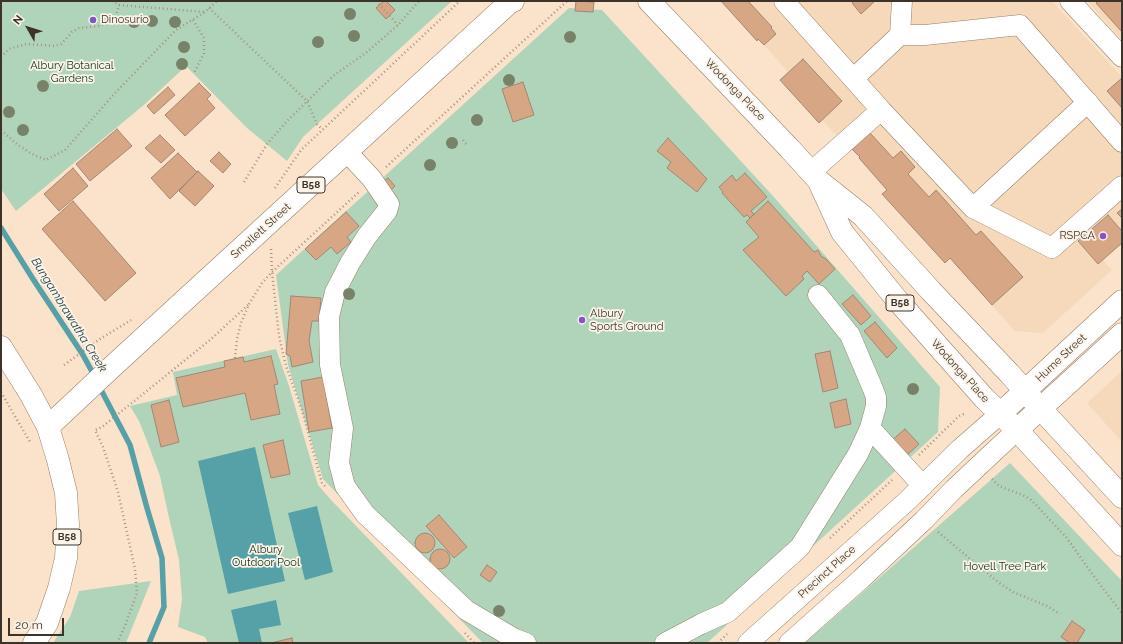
<!DOCTYPE html>
<style>
body{margin:0}
#map{position:relative;width:1123px;height:644px;overflow:hidden;background:#fae3ca;font-family:Raleway,sans-serif}
canvas{display:block}
.frame{position:absolute;inset:0;border:2px solid #3c342a;pointer-events:none}
.north{position:absolute;left:8px;top:8px;width:40px;height:40px;-webkit-text-stroke:3px #fcf3e9;paint-order:stroke;rotate:309deg;font-size:11px;font-weight:700;line-height:16px;text-align:center;color:#3c342a}
.north::after{content:'';display:block;margin:auto;width:14px;height:18px;background:#3c342a;clip-path:polygon(50% 0,100% 100%,50% 72%,0 100%)}
.scale{position:absolute;left:8px;top:618px;width:56px;height:18px;box-sizing:border-box;border:2px solid #3c342a;border-top:0;padding-left:5px;font-size:12px;line-height:14px;white-space:nowrap;color:#3c342a;-webkit-text-stroke:3px #fcf3e9;paint-order:stroke}
</style>
<div id="map">
<canvas width="1123" height="644"></canvas>
<div class="frame"></div>
<div class="north">N</div>
<div class="scale">20 m</div>
</div>
<script>
const ctx = document.querySelector('canvas').getContext('2d');
ctx.lineJoin = 'round';
function paint(path, color) { ctx.fillStyle = color; ctx.fill(path, 'evenodd'); }
const shape = rows => new Path2D(rows.map(r => 'M' + r).join(''));
function strokePath(path, color, width, dash) { ctx.strokeStyle = color; ctx.lineWidth = width; ctx.lineCap = dash ? 'butt' : 'round'; ctx.setLineDash(dash || []); ctx.stroke(path); }
function write(font, color, halo, rows, align = 'center') {
  ctx.font = font + ' Raleway,sans-serif'; ctx.lineWidth = 3.5; ctx.setLineDash([]); ctx.textBaseline = 'middle'; ctx.strokeStyle = halo; ctx.fillStyle = color; for (const [text, x, y, turn = 0] of rows) {
    ctx.save(); ctx.translate(x, y); ctx.rotate((+turn || 0) * Math.PI / 180); ctx.textAlign = isNaN(turn) ? turn : align; if (halo) ctx.strokeText(text, 0, 0); ctx.fillText(text, 0, 0); ctx.restore();
  }
}
const built = shape([
 [721,1,1052,1,1122,77,1122,209,1117,213,1122,218,1122,229,1121,230,1108,215,1078,241,1098,264,1103,260,1112,270,1043,333,1015,331,950,259,945,263,882,194,887,190,859,158,822,120,819,123,780,80,788,72,764,45,758,40,757,41],
 [1087,1,1122,1,1122,40],
 [1122,371,1122,442,1087,403]
]);
const green = shape([
 [1,1,452,1,303,137,287,161,247,128,186,66,145,104,16,211,1,189],
 [569,8,602,10,773,196,940,387,938,432,707,643,483,643,323,479,288,365,276,275],
 [276,349,289,386,318,485,333,502,469,643,208,643,205,637,178,627,182,599,179,560,169,518,160,476,147,441,139,421,130,406,177,395,173,372],
 [1010,463,1122,581,1122,643,805,643],
 [151,581,126,643,53,643,70,617,79,591]
]);
const water = shape([
 [255,447,285,581,228,594,198,461],
 [317,506,333,572,305,580,288,513],
 [276,600,281,625,259,629,262,643,239,643,231,610]
]);
const stream = shape([
 [1,228,33,279,83,355,95,377],
 [99,386,130,445,147,508,162,558,164,607,149,643]
]);
const building = shape([
 [384,1,386,1,395,10,386,19,376,8,384,1],
 [576,1,594,2,593,12,575,11,576,1],
 [721,1,748,1,772,27,771,28,776,34,764,45,758,39,757,41,721,1],
 [854,1,875,1,861,14,852,3,854,1],
 [1098,1,1122,1,1122,32,1096,3,1098,1],
 [803,59,842,101,819,123,780,80,803,59],
 [1122,78,1122,108,1107,91,1122,78],
 [523,82,534,115,513,122,502,89,523,82],
 [199,83,211,95,207,99,215,108,185,136,165,115,199,83],
 [168,87,175,95,154,114,147,106,168,87],
 [117,129,132,146,90,181,76,164,117,129],
 [870,133,893,158,901,151,915,167,908,174,929,197,936,190,976,235,981,231,1023,277,992,305,950,258,945,263,882,194,887,190,859,158,860,157,852,149,870,133],
 [160,135,175,150,161,163,145,148,160,135],
 [668,138,707,179,697,192,667,168,671,162,657,151,668,138],
 [219,152,231,164,223,173,210,161,219,152],
 [178,153,197,172,170,199,151,178,178,153],
 [73,168,88,186,59,211,44,194,73,168],
 [198,171,214,186,195,206,179,191,198,171],
 [745,173,767,197,751,211,754,214,750,218,747,215,744,217,722,193,723,192,719,187,732,175,736,181,745,173],
 [388,178,395,186,390,191,383,182,388,178],
 [73,201,136,273,105,301,42,229,73,201],
 [768,201,814,252,818,250,821,256,826,259,835,269,819,284,807,271,802,276,804,279,786,296,743,250,759,237,746,222,768,201],
 [1122,209,1122,218,1117,213,1122,209],
 [346,212,359,226,347,237,351,242,337,254,331,247,316,260,305,249,346,212],
 [1108,215,1121,230,1122,229,1122,243,1098,264,1078,241,1108,215],
 [853,295,871,316,861,325,842,304,853,295],
 [291,296,321,298,319,321,312,321,309,341,313,362,292,367,290,356,286,354,291,296],
 [875,322,897,348,887,358,864,331,875,322],
 [830,351,838,388,823,392,815,354,830,351],
 [271,356,278,384,274,385,280,414,251,420,245,393,183,407,176,378,225,367,224,361,243,357,244,362,271,356],
 [323,377,332,428,309,432,301,381,323,377],
 [846,399,851,424,835,428,830,403,846,399],
 [169,400,179,442,161,447,151,405,169,400],
 [905,429,919,444,904,458,890,442,905,429],
 [283,440,290,474,271,478,263,445,283,440],
 [439,515,467,547,454,558,426,526,439,515],
 '415 543a10 10 0 1 1 20 0a10 10 0 1 1-20 0Z',
 '430 559a10 10 0 1 1 20 0a10 10 0 1 1-20 0Z',
 [487,565,497,572,490,582,480,575,487,565],
 [1072,621,1085,630,1077,643,1070,643,1061,637,1072,621],
 [292,638,293,643,271,643,292,638]
]);
const path = shape([
 [112,1,119,5,204,12],
 [376,1,398,25],
 [209,8,307,101,317,124,322,129],
 [193,20,204,38,204,53,194,73],
 [1,57,9,49,15,47,27,44,55,46,61,44,66,39,72,32,79,28,100,26,113,19,116,16,119,5],
 [1,130,18,145,32,154,46,160,65,150,116,92,176,30,205,12,217,1],
 [463,140,467,145],
 [386,167,567,1],
 [244,182,267,144,287,121,333,76,367,52,398,25,419,1],
 [275,188,301,150,460,1],
 [271,249,272,272,279,336,286,366,302,410,322,483,325,486],
 [235,358,237,339,241,323,249,304,262,283,272,272,359,192],
 [64,365,100,339,131,320],
 [1,392,30,442],
 [919,455,959,416,966,413],
 [992,479,999,486,1025,496,1031,500,1036,505,1066,537,1101,586,1122,613],
 [938,532,998,582,1013,592,1047,606,1060,614],
 [830,538,892,480],
 [465,633,474,643],
 [117,643,125,626,137,593,135,569,118,492,103,447,95,430,102,427,210,340,248,305],
 [718,643,727,634]
]);
const minor = shape([
 [784,1,881,110,973,208,1052,248,1122,186],
 [902,1,900,35,925,35,1020,25,1122,142],
 [1070,1,1122,57],
 [853,79,900,35],
 [347,152,372,179,389,204,387,211,367,236,350,263,335,292,329,317,330,365,343,428,339,463,345,486,365,514,466,610,515,639,526,643],
 [811,172,881,110],
 [973,208,1088,102],
 [870,428,923,486],
 [665,643,701,624,728,612,800,547,858,454,870,428,876,406,876,397,873,389,850,335,818,295],
 [748,643,907,501,960,449,1000,414],
 [789,643,861,579,924,520,954,489,1017,430]
]);
const major = shape([
 [649,1,790,149,819,181,863,216,931,291,1009,373,1040,408,1122,497],
 [820,184,842,232,898,301,984,398,1017,430,1122,545],
 [1,347,31,395,48,427,58,460,66,493,68,525,66,558,59,588,47,623,34,643],
 [1000,414,1122,301],
 [48,427,113,366,271,221,509,3,513,1],
 [1017,430,1122,334]
]);
const trees = [
 [350,14],
 [152,21],
 [134,22],
 [175,22],
 [354,36],
 [570,37],
 [318,42],
 [184,47],
 [182,64],
 [509,80],
 [43,86],
 [9,112],
 [477,120],
 [23,130],
 [452,143],
 [430,165],
 [349,294],
 [913,389],
 [499,611]
];
const markers = [
 [93,20,4,"#8951c9"],
 [1103,236,4,"#8951c9"],
 [582,320,4,"#8951c9"]
];
const shields = [
 [311,185,28],
 [900,303,28],
 [67,537,28]
];
const shieldNames = [
 ["B58",311,185],
 ["B58",900,303],
 ["B58",67,537]
];
const poiNames = [
 ["Dinosurio",101,20],
 ["RSPCA",1095,236,"right"],
 ["Albury",590,314],
 ["Sports Ground",590,327]
];
const parkNames = [
 ["Albury Botanical",72,66],
 ["Gardens",72,79],
 ["Albury",266,550],
 ["Outdoor Pool",266,563],
 ["Hovell Tree Park",1005,567]
];
const streetNames = [
 ["Wodonga Place",735,90,46],
 ["Smollett Street",261,231,-42],
 ["Hume Street",1061,358,-43],
 ["Wodonga Place",960,371,48],
 ["Precinct Place",827,572,-42]
];
const waterNames = [
 ["Bungambrawatha Creek",69,315,58]
];
paint(built, '#f6d9ba');
paint(green, '#b0d4b9');
paint(water, '#56a0a7');
strokePath(stream, '#56a0a7', 5.5);
paint(building, '#d7a685');
strokePath(building, '#a28775', 1);
strokePath(minor, '#948069', 21);
strokePath(major, '#948069', 23);
strokePath(path, '#a49481', 2.5, [1, 3]);
strokePath(minor, '#fff', 20);
strokePath(major, '#fff', 22);
ctx.fillStyle = '#778269';
for (const [x, y] of trees) { ctx.beginPath(); ctx.arc(x, y, 6, 0, 2 * Math.PI); ctx.fill(); }
for (const [x, y, r, color] of markers) { const dot = new Path2D(); dot.arc(x, y, r, 0, 2 * Math.PI); ctx.fillStyle = color; ctx.fill(dot); strokePath(dot, '#fcf3e9', 1.5); }
for (const [x, y, w] of shields) { const box = new Path2D(); box.roundRect(x - w / 2, y - 8, w, 16, 3); ctx.fillStyle = '#fcf3e9'; ctx.fill(box); strokePath(box, '#3c342a', 1); }
write('bold 10px', '#3c342a', null, shieldNames);
write('11px', '#3c342a', '#fcf3e9', poiNames, 'left');
write('11px', '#0b331a', '#fcf3e9', parkNames);
write('11px', '#3c342a', '#fcf3e9', streetNames);
write('italic 12px', '#13373b', '#fcf3e9', waterNames);
</script>
